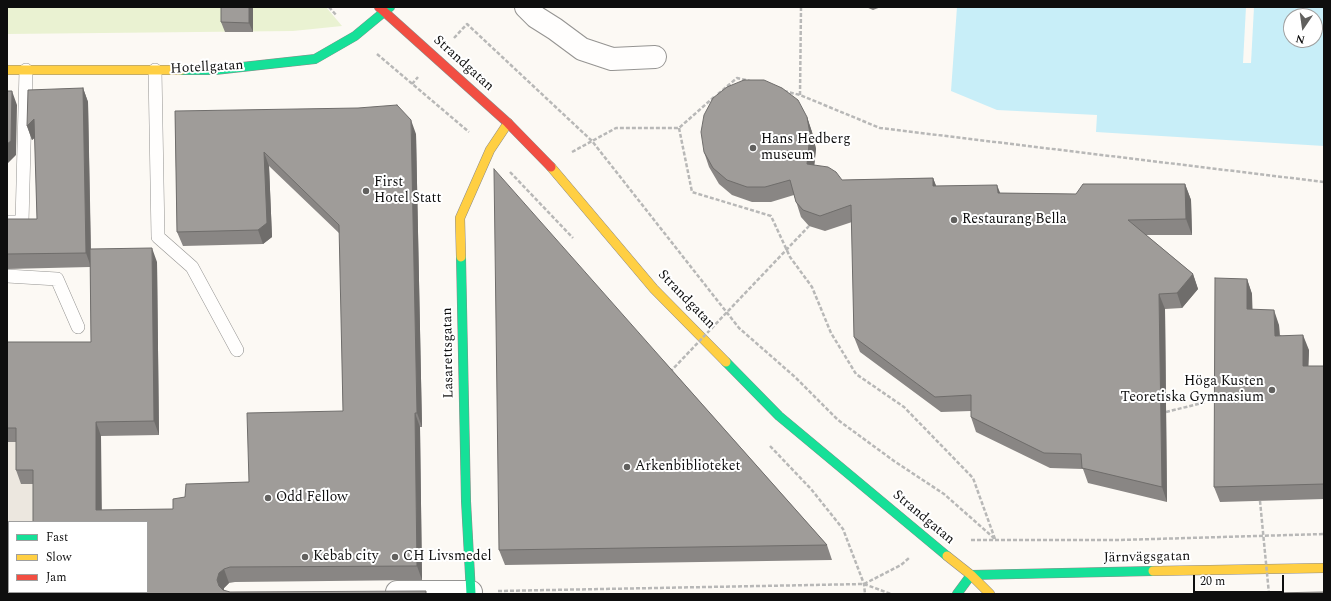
<!DOCTYPE html>
<meta charset="utf-8">
<style>
body{margin:0}
#map{position:relative;width:1331px;height:601px;overflow:hidden;background:#fcf9f4;font-family:Spectral,serif}
canvas{display:block}
.frame{position:absolute;inset:0;border:8px solid #0e0e0e;pointer-events:none}
.legend{position:absolute;left:8px;top:521px;width:140px;height:72px;box-sizing:border-box;background:#fff;border:1px solid #9f9f9f;margin:0;padding:5px 7px;list-style:none;font-size:12px;color:#0e0e0e}
.legend li{display:flex;align-items:center;gap:8px;height:20px}
.legend b{width:20px;border:1px solid #9f9f9f}
.north{position:absolute;left:1283px;top:8px;width:40px;height:40px;box-sizing:border-box;background:#fff;border:1px solid #9f9f9f;border-radius:50%;rotate:193deg;font-size:11px;font-weight:700;line-height:16px;text-align:center;color:#0e0e0e}
.north::after{content:'';display:block;margin:auto;width:14px;height:18px;background:#61605e;clip-path:polygon(50% 0,100% 100%,50% 72%,0 100%)}
.scale{position:absolute;left:1193px;top:575px;width:91px;height:18px;box-sizing:border-box;border:2px solid #0e0e0e;border-top:0;padding-left:5px;font-size:12px;line-height:14px;white-space:nowrap;color:#0e0e0e;-webkit-text-stroke:3px #fff;paint-order:stroke}
</style>
<div id="map">
<canvas width="1331" height="601"></canvas>
<div class="frame"></div>
<ul class="legend">
<li><b style="height:5px;background:#16e098"></b>Fast</li>
<li><b style="height:5px;background:#ffcf43"></b>Slow</li>
<li><b style="height:5px;background:#f24e42"></b>Jam</li>
</ul>
<div class="north">N</div>
<div class="scale">20 m</div>
</div>
<script>
const ctx = document.querySelector('canvas').getContext('2d');
ctx.lineJoin = 'round';
function paint(path, color) { ctx.fillStyle = color; ctx.fill(path, 'evenodd'); }
const shape = rows => new Path2D(rows.map(r => 'M' + r).join(''));
function strokePath(path, color, width, dash) { ctx.strokeStyle = color; ctx.lineWidth = width; ctx.lineCap = dash ? 'butt' : 'round'; ctx.setLineDash(dash || []); ctx.stroke(path); }
function write(font, color, halo, rows, align = 'center') {
  ctx.font = font + ' Spectral,serif'; ctx.lineWidth = 4; ctx.setLineDash([]); ctx.textBaseline = 'middle'; ctx.strokeStyle = halo; ctx.fillStyle = color; for (const [text, x, y, turn = 0] of rows) {
    ctx.save(); ctx.translate(x, y); ctx.rotate((+turn || 0) * Math.PI / 180); ctx.textAlign = isNaN(turn) ? turn : align; if (halo) ctx.strokeText(text, 0, 0); ctx.fillText(text, 0, 0); ctx.restore();
  }
}
const green = shape([
 [7,7,326,7,342,26,293,31,7,34]
]);
const plaza = shape([
 [7,442,21,442,38,484,38,522,9,522,9,592,38,592,38,594,7,594]
]);
const water = shape([
 [957,7,1324,7,1324,146,1096,132,1097,115,997,110,951,91],
 [1291,16,1315,16,1315,40,1291,40]
]);
const pier = shape([
 [1246,7,1254,7,1251,63,1243,63]
]);
const path = shape([
 [329,7,337,16],
 [454,38,467,24,592,141,739,328,795,377,838,420,894,461,944,494,995,539],
 [377,54,469,132],
 [412,84,418,77],
 [784,91,800,95,880,128,1324,182],
 [718,94,737,78,750,81],
 [800,95,801,7],
 [679,128,692,192,771,216,790,257,812,287,831,333,856,374,904,407,973,478,995,539],
 [572,152,616,128,679,128,714,97],
 [510,172,573,238],
 [1166,412,1218,399],
 [770,446,811,489,843,529,864,584,865,594],
 [971,540,1120,540,1324,534],
 [864,584,901,565,909,558],
 [498,591,864,584,891,594]
]);
const lane = shape([
 [155,70,158,237,192,267,237,350],
 [7,222,22,222,26,70],
 [7,276,57,279,78,327]
]);
const street = shape([
 [526,7,536,17,555,29,582,49,612,59,655,57],
 [397,592,471,592]
]);
const fast = shape([
 [181,70,215,70,315,59,355,36,390,7],
 [461,257,466,501,471,594],
 [726,362,779,416,947,556],
 [957,594,971,575,1153,571]
]);
const slow = shape([
 [7,70,181,70],
 [551,167,654,289,726,362],
 [461,257,460,218,490,150,508,123],
 [947,556,971,575,990,594],
 [1153,571,1324,568]
]);
const jam = shape([
 [379,7,508,123,551,167]
]);
const pathBridge = shape([
 [670,372,809,226],
 [1260,501,1269,594]
]);
const wall = shape([
 [221,7,253,7,253,32,225,32,221,22],
 [866,7,881,7,873,10],
 [83,88,88,102,91,249,157,262,159,435,101,436,101,510,173,509,185,497,249,482,343,411,340,234,269,166,272,237,263,244,183,246,177,232,175,111,416,134,422,427,420,427,422,580,235,582,229,583,224,588,224,590,34,594,33,484,21,484,16,470,16,442,7,442,7,342,91,342,90,267,7,269,7,219,37,219,35,138,32,140,27,126],
 [807,117,812,132,816,149,814,165,842,180,933,178,936,186,1000,193,1076,194,1185,184,1191,200,1192,235,1146,235,1193,274,1198,289,1182,308,1165,309,1167,502,1088,483,1083,469,1050,468,976,432,971,417,971,411,941,412,860,352,854,337,852,222,825,231,809,226,801,217,794,195,771,202,752,202,732,195,719,184,709,167,704,152],
 [1247,279,1252,294,1252,309,1279,325,1280,335,1309,350,1308,366,1324,366,1324,499,1220,502,1214,487],
 [662,359,827,545,832,560,505,565,499,550]
]);
const shadedWall = shape([
 [249,7,253,7,253,32,249,23],
 [83,88,88,102,91,267,86,253],
 [12,91,17,105,16,155,7,164,7,144],
 [807,117,812,132,816,149,813,179,807,164],
 [34,119,39,133,32,140,27,126],
 [411,120,416,134,422,427,417,413],
 [264,152,269,166,272,237,263,244,258,230],
 [933,178,939,193,933,186],
 [1185,184,1191,200,1192,235,1186,219],
 [997,185,1003,200,998,193],
 [152,248,157,262,159,435,154,421],
 [1193,274,1198,289,1182,308,1177,293],
 [1247,279,1252,294,1253,324,1247,309],
 [1159,294,1165,309,1167,502,1162,487],
 [1274,310,1279,325,1280,351,1275,336],
 [1303,335,1309,350,1308,381,1303,366],
 [415,413,420,427,422,580,417,566],
 [96,422,101,436,102,522,96,510],
 [224,569,229,583,224,588,223,594,222,594,217,580,219,573]
]);
const building = shape([
 [221,7,249,7,249,23,221,22,221,7],
 [744,80,764,80,782,88,798,100,807,117,810,134,807,164,828,167,836,172,842,180,933,178,933,186,997,185,998,193,1076,194,1083,184,1185,184,1186,219,1128,220,1193,274,1177,293,1159,294,1162,487,1082,468,1081,454,1044,453,971,417,971,395,935,397,854,337,851,205,820,216,803,210,796,202,790,180,765,187,747,187,727,180,713,168,704,152,701,132,704,115,713,98,727,87,744,80],
 [83,88,86,253,7,254,7,219,37,219,34,119,27,126,28,90,83,88],
 [7,91,12,91,11,141,7,144,7,91],
 [397,105,411,120,417,413,415,413,417,566,230,567,224,569,219,573,217,580,219,586,223,590,230,592,426,591,426,594,34,594,34,592,147,592,147,522,33,522,33,470,16,470,16,428,7,428,7,342,91,342,90,249,152,248,154,421,96,422,96,510,173,509,173,499,185,497,186,484,249,482,247,413,343,411,339,225,264,152,267,223,258,230,177,232,175,111,358,108,397,105],
 [494,169,662,359,827,545,499,550,494,169],
 [1215,278,1247,279,1247,309,1274,310,1275,336,1303,335,1303,366,1324,366,1324,484,1214,487,1215,278],
 [1324,592,1324,594,1217,594,1324,592]
]);
const markers = [
 [753,148,4,"#61605e"],
 [366,191,4,"#61605e"],
 [954,220,4,"#61605e"],
 [1272,390,4,"#61605e"],
 [627,467,4,"#61605e"],
 [268,498,4,"#61605e"],
 [305,557,4,"#61605e"],
 [395,557,4,"#61605e"]
];
const streetNames = [
 ["Strandgatan",463,64,42],
 ["Hotellgatan",207,68,-3],
 ["Strandgatan",686,300,46],
 ["Lasarettsgatan",449,353,-91],
 ["Strandgatan",923,518,40],
 ["Järnvägsgatan",1147,558,-1]
];
const poiNames = [
 ["Hans Hedberg",761,140],
 ["museum",761,156],
 ["First",374,183],
 ["Hotel Statt",374,199],
 ["Restaurang Bella",962,220],
 ["Höga Kusten",1264,382,"right"],
 ["Teoretiska Gymnasium",1264,398,"right"],
 ["Arkenbiblioteket",635,467],
 ["Odd Fellow",276,498],
 ["Kebab city",313,557],
 ["CH Livsmedel",403,557]
];
paint(green, '#eaf2d2');
paint(plaza, '#ece7df');
paint(water, '#c8eef8');
paint(pier, '#fcf9f4');
strokePath(lane, '#959492', 14);
strokePath(street, '#959492', 24);
strokePath(fast, '#8c8a88', 10);
strokePath(slow, '#8c8a88', 10);
strokePath(jam, '#8c8a88', 10);
strokePath(path, '#b8b8b7', 2.5, [4, 2]);
strokePath(lane, '#fffefd', 13);
strokePath(street, '#fffefd', 22);
strokePath(fast, '#16e098', 9);
strokePath(slow, '#ffcf43', 9);
strokePath(jam, '#f24e42', 9);
strokePath(pathBridge, '#b8b8b7', 2.5, [4, 2]);
paint(wall, '#898684');
paint(shadedWall, '#6f6d6b');
paint(building, '#9f9c99');
strokePath(building, '#6f6d6b', 1);
for (const [x, y, r, color] of markers) { const dot = new Path2D(); dot.arc(x, y, r, 0, 2 * Math.PI); ctx.fillStyle = color; ctx.fill(dot); strokePath(dot, '#fff', 1.5); }
write('14px', '#0e0e0e', '#fff', streetNames);
write('14px', '#0e0e0e', '#fff', poiNames, 'left');
</script>
